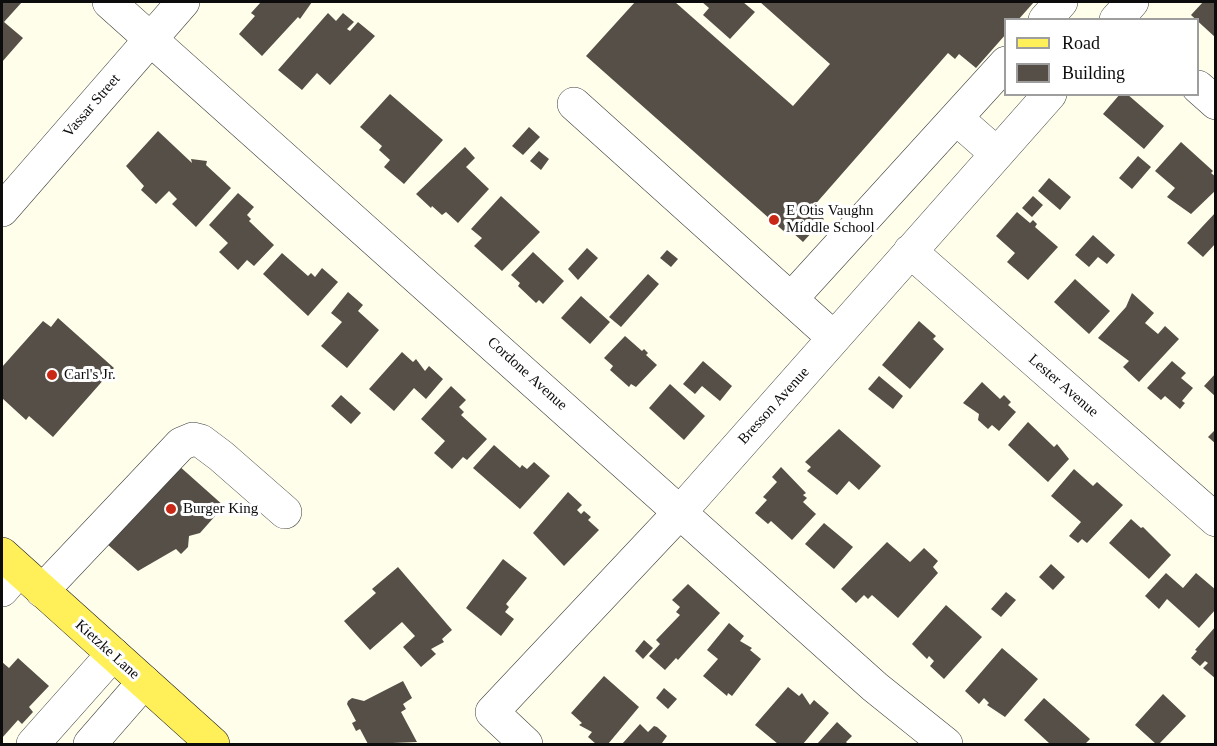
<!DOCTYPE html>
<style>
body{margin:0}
#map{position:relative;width:1217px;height:746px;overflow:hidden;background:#fffeea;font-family:Georgia,serif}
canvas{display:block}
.frame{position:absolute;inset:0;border:3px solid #0c0c0c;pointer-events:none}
.legend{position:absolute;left:1004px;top:18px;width:195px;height:78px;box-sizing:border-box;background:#fff;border:2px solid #9e9e9e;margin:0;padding:8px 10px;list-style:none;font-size:18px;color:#0c0c0c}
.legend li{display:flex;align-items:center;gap:12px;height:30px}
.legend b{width:30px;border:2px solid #9e9e9e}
</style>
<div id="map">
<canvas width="1217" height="746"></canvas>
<div class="frame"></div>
<ul class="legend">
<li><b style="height:8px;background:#fff05a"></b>Road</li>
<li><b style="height:16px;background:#554f47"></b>Building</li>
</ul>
</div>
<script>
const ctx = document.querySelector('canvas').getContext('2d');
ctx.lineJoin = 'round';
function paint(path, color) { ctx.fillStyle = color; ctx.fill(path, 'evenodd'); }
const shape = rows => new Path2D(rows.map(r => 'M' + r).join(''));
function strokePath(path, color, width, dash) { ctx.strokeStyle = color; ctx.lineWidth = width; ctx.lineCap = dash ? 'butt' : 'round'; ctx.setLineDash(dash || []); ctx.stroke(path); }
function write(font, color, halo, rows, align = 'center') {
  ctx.font = font + ' Georgia,serif'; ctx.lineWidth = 6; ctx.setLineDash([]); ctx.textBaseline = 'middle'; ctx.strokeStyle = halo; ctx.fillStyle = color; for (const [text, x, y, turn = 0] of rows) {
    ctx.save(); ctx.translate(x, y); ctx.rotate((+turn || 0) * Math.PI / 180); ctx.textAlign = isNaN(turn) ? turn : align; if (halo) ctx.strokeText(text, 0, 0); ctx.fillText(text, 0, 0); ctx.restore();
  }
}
const building = shape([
 [2,2,22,2,4,22,23,38,2,62],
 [261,2,312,2,300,19,298,17,262,56,239,34,255,16,251,13],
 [635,2,675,2,793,106,830,64,760,2,1034,2,1018,20,1006,20,1006,34,976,68,959,54,955,59,948,53,812,208,824,219,803,242,791,231,788,235,586,56],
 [702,2,743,2,755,12,730,39,703,15,709,8],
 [1203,2,1216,2,1216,38,1191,15],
 [328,13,336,21,343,13,354,22,347,29,350,31,358,22,375,36,330,85,317,73,302,90,278,70],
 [390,94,443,140,404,184,384,167,390,160,379,150,382,146,360,127],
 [1120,94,1127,94,1164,126,1144,149,1103,114],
 [529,127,540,137,523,155,512,146],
 [158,131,192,163,191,159,207,161,206,165,231,188,196,227,172,204,177,199,169,191,156,204,141,190,144,186,126,166],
 [1181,142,1213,171,1211,173,1216,177,1216,190,1191,214,1167,197,1175,188,1155,171],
 [465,147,475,158,466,167,489,189,458,223,446,212,442,215,432,206,431,208,416,194],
 [539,151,549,159,541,170,530,161],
 [1138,156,1151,167,1132,189,1119,178],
 [1049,178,1071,197,1060,210,1038,191],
 [238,193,254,207,247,215,251,219,249,221,274,245,254,266,247,260,238,270,219,252,228,243,209,225],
 [501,196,540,232,502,271,474,246,482,238,471,229],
 [1033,196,1043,205,1032,217,1022,208],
 [1017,212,1030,223,1033,220,1037,224,1035,227,1058,247,1028,280,1007,262,1015,253,996,236],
 [1216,212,1216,243,1203,257,1187,243],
 [1093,235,1115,255,1107,264,1098,257,1089,267,1075,255],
 [587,248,598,258,578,280,568,269],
 [667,250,678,259,671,267,660,258],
 [533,252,564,281,543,304,539,300,536,303,518,286,520,283,511,275],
 [282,253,308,276,311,273,315,277,322,268,338,282,308,316,263,274],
 [648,274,659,284,621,327,609,317],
 [1075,279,1110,311,1089,334,1054,302],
 [348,292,363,305,358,311,379,330,347,368,321,346,342,322,331,313],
 [1132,293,1154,313,1145,323,1158,334,1165,326,1179,339,1139,382,1123,367,1129,361,1098,338,1126,307],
 [581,296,610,322,590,344,561,318],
 [58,318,114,368,53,437,29,416,26,420,2,398,2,367,43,321,51,327],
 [919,321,936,336,933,339,944,349,910,389,882,365],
 [625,336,642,351,644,349,648,353,646,355,657,365,636,387,631,384,629,387,610,370,613,366,604,358],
 [402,352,413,362,416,359,425,371,429,366,443,379,426,399,414,388,394,411,369,389],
 [703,361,732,386,720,401,702,386,695,394,683,384],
 [1172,361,1186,373,1181,378,1193,388,1182,401,1185,403,1180,409,1165,396,1161,400,1147,388],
 [1216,373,1216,397,1204,386],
 [879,376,903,396,893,409,868,389],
 [982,382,1000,399,1004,395,1011,402,1008,405,1016,412,999,431,992,425,988,429,978,420,979,414,963,403],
 [670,384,705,416,684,440,649,408],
 [451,386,466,400,459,407,464,412,461,415,487,439,467,460,463,457,452,469,434,453,445,441,421,419],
 [341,395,361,413,351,424,331,406],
 [1028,422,1054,447,1057,444,1069,459,1048,482,1008,445],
 [839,429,881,466,859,490,849,481,837,495,807,471,811,467,805,462],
 [1216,429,1216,444,1208,437],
 [494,445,520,468,522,465,527,469,534,462,550,476,520,509,473,468],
 [178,465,224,506,200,533,189,536,188,547,181,554,176,549,138,571,107,544],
 [781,467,806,493,803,495,807,498,803,502,816,514,792,540,771,521,768,524,755,513,767,500,763,497,777,482,772,477],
 [1074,469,1093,486,1097,482,1123,505,1087,543,1082,539,1078,543,1069,536,1081,522,1051,496],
 [568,492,582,505,577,510,581,514,584,511,591,517,588,520,599,530,564,566,533,533],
 [1131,519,1141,528,1143,527,1171,555,1149,579,1109,543],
 [824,523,853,547,834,569,805,544],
 [887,542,910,562,924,548,938,561,933,567,938,573,898,618,872,595,868,599,864,595,856,603,841,589],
 [503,559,527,578,506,604,509,607,505,612,514,619,501,636,466,608],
 [1051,564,1065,577,1053,590,1039,577],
 [398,567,452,630,442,639,444,642,431,649,436,654,421,667,403,647,415,636,402,622,370,650,344,621,376,593,372,589],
 [1166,573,1183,588,1196,573,1216,590,1216,609,1199,628,1167,599,1159,609,1145,596],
 [688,584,720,613,678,660,676,658,665,670,649,656,660,644,656,640,680,615,676,612,680,607,672,600],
 [1006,592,1016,600,1001,617,991,609],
 [946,605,982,637,944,679,930,666,934,661,929,656,927,659,912,644],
 [729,623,744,636,740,641,752,648,750,650,761,659,732,696,728,693,727,696,703,676,718,659,707,650],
 [1216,626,1216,679,1203,668,1208,663,1205,661,1200,666,1191,658,1197,651,1195,650],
 [644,640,653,648,643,659,635,651],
 [1002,648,1038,679,1005,717,987,705,989,703,984,698,979,704,965,691],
 [18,658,49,686,29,707,33,712,22,724,18,720,2,738,2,662,9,668],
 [604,676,639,707,608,744,596,744,588,737,592,732,579,725,582,723,571,713],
 [403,681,412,698,403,704,406,709,401,712,417,742,368,744,360,729,356,731,352,723,356,721,347,704,348,701,352,698,364,701],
 [788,687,799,696,802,693,810,705,814,700,829,713,803,744,778,744,755,725],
 [664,688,677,699,668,709,656,698],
 [1163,694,1186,716,1159,744,1156,744,1135,725],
 [1044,698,1090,739,1085,744,1048,744,1049,743,1024,720],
 [837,722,852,736,846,742,848,744,817,744],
 [640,724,648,732,654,726,657,727,667,736,662,743,663,744,622,744]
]);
const minor = shape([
 [109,2,875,687,946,744],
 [1045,20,1061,2],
 [1116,20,1132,2],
 [1198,87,1216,103],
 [574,104,834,338],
 [956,118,997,154],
 [2,210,183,2],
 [910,251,1216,520],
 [791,299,1006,63],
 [2,590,19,570],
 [42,591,181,444,193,439,201,441,221,456,285,512],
 [33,744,113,654],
 [90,744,144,682],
 [526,744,492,712,681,511,1050,94]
]);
const major = shape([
 [2,554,213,744]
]);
const markers = [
 [774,220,6,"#ca2816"],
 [52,375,6,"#ca2816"],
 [171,509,6,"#ca2816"]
];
const streetNames = [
 ["Vassar Street",92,106,-49],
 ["Cordone Avenue",527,374,42],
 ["Lester Avenue",1063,386,41],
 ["Bresson Avenue",774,406,-48],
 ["Kietzke Lane",107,650,42]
];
const poiNames = [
 ["E Otis Vaughn",786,211],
 ["Middle School",786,228],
 ["Carl's Jr.",64,375],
 ["Burger King",183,509]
];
paint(building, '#554f47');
strokePath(minor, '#3f3f3f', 34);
strokePath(major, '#1d1d1d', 34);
strokePath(minor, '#fff', 33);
strokePath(major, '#fff05a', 33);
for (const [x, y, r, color] of markers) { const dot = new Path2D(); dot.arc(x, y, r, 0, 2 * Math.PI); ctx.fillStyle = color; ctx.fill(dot); strokePath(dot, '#fff', 2); }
write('15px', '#0c0c0c', '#fff', streetNames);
write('15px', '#0c0c0c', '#fff', poiNames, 'left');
</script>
